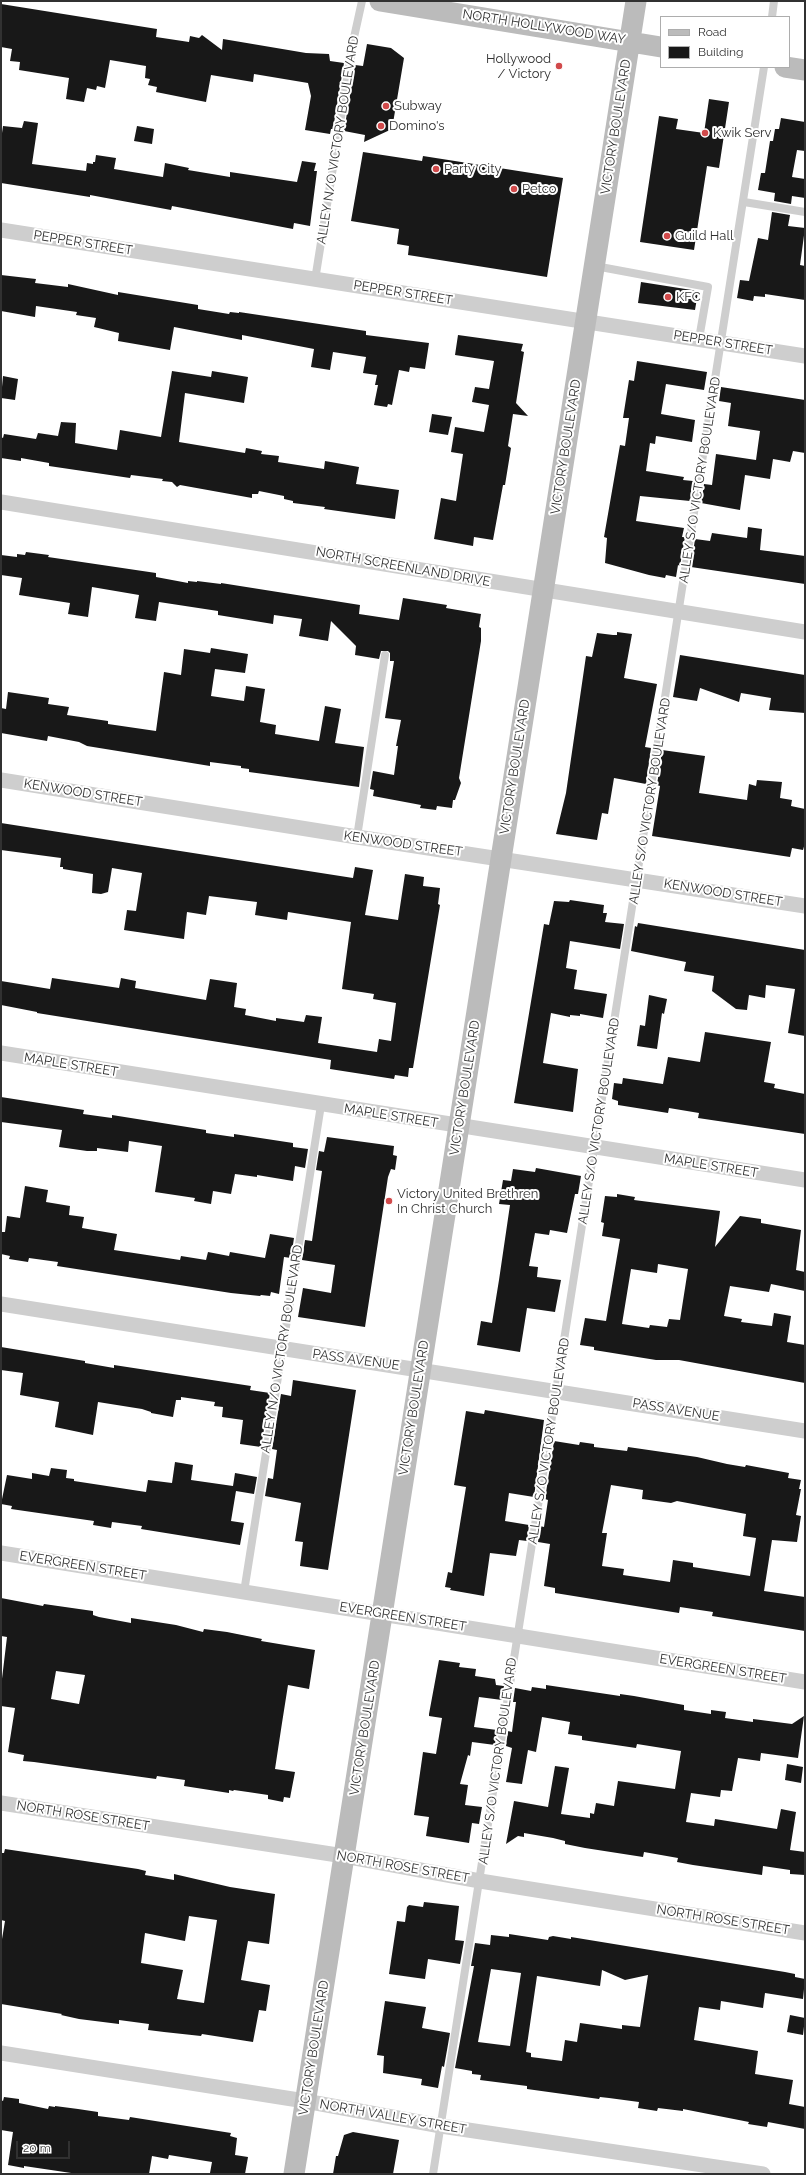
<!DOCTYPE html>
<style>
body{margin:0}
#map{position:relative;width:806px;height:2175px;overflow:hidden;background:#fff;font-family:Raleway,sans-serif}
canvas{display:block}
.frame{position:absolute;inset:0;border:2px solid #313131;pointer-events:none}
.legend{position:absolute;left:660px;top:16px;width:130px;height:52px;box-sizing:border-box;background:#fff;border:1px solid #adadad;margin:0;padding:5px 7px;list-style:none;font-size:12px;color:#313131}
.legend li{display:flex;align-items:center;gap:8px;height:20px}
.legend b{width:20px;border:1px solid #adadad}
.scale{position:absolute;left:16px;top:2141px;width:54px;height:18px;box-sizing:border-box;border:2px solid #313131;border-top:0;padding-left:5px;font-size:12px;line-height:14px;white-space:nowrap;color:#313131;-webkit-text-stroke:3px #fff;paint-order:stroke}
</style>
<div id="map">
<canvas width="806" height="2175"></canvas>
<div class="frame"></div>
<ul class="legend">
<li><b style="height:5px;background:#bbb"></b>Road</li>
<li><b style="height:11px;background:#181818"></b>Building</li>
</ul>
<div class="scale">20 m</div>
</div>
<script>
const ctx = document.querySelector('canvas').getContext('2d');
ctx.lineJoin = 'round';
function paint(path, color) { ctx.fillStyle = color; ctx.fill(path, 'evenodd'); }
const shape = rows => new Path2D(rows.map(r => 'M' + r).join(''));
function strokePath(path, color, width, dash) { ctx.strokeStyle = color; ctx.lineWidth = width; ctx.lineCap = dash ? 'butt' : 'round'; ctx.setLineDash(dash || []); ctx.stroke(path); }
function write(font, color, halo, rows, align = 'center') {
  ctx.font = font + ' Raleway,sans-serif'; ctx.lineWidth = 4; ctx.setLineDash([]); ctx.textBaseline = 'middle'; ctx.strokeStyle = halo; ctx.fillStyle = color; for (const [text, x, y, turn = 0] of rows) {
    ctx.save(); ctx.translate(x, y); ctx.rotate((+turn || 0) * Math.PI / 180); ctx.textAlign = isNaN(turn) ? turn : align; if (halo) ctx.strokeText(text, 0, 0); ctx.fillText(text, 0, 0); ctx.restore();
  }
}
const building = shape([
 [1,4,157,29,156,37,189,42,190,36,199,38,202,35,222,50,223,39,306,53,329,54,330,61,344,63,333,129,331,129,330,134,305,130,311,96,308,83,254,74,253,82,211,75,206,102,156,92,157,87,148,85,150,79,145,78,146,66,110,60,105,88,97,86,96,90,87,88,84,102,66,99,69,78,19,70,20,62,10,61,12,49,1,47],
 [367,44,391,48,404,58,392,129,364,142,365,135,344,131,355,65,363,66],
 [709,99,729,102,719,168,707,166,694,250,640,242,659,116,678,119,676,129,704,133],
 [781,118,805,122,805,151,797,150,792,177,805,179,805,198,792,196,791,204,774,201,775,193,758,190,761,173,765,173,770,141,773,141,775,129,779,129],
 [24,121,38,123,32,164,86,171,87,163,93,164,93,162,95,162,96,155,116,158,114,169,163,177,165,163,189,168,188,170,230,177,230,172,297,182,302,161,316,163,314,171,317,171,310,226,294,223,293,229,172,206,171,210,90,195,90,197,1,183,1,140,3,126,22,128],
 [137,126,154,129,152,144,134,141],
 [363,152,422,161,423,156,563,178,547,277,408,255,409,246,397,244,399,229,351,221],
 [772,212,790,215,788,226,805,228,800,265,805,266,805,300,765,294,765,297,754,296,753,301,737,298,740,280,749,281,758,238,768,240],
 [1,275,36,279,35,283,68,287,68,284,118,295,118,292,198,305,198,309,229,314,230,312,239,313,239,312,366,331,366,335,429,343,425,369,410,367,409,372,399,370,392,405,388,404,387,407,374,405,378,385,375,385,377,375,363,373,366,357,333,352,330,370,311,367,314,349,242,335,242,340,174,327,170,350,118,341,119,333,94,327,96,318,76,315,77,312,36,306,35,317,1,311],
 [641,282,692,290,698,292,695,310,638,303],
 [458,335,523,344,521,351,524,352,516,403,528,416,513,414,508,446,511,448,505,485,503,485,493,540,474,537,473,546,434,539,441,498,456,501,463,454,451,452,455,427,484,432,489,405,472,402,475,387,489,389,494,361,455,355],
 [637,361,707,372,704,390,666,384,661,414,695,420,692,442,656,436,655,444,650,443,646,471,684,477,683,480,693,481,690,501,640,496,636,521,684,528,682,537,685,537,680,566,678,565,676,577,666,575,665,578,649,575,605,563,607,538,604,537,620,445,625,446,629,418,623,418,629,380,634,381],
 [172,371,211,377,212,371,248,377,244,403,185,393,179,442,245,453,246,448,262,451,261,454,279,456,278,462,324,469,325,461,359,467,356,484,399,490,395,519,324,509,325,507,293,503,293,501,284,499,284,496,259,491,258,494,252,494,252,498,180,485,177,487,172,482,162,481,163,479,131,475,130,478,49,466,49,463,21,458,21,461,1,458,1,437,3,438,4,434,36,439,38,433,58,436,61,422,76,423,75,443,117,450,120,430,161,437],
 [3,376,18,379,15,400,1,398],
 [721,387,805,400,805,453,793,451,790,462,773,459,770,479,745,475,740,510,701,503,704,484,712,485,716,454,756,460,760,431,728,426,731,403,719,401],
 [432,414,452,417,448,435,429,432],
 [748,527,762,529,760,550,805,556,805,584,691,567,695,539,710,541,712,533,747,538],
 [26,552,49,555,48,557,156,573,156,577,188,583,188,581,197,582,197,581,221,584,221,583,360,605,359,614,399,620,403,598,447,605,446,608,481,614,479,627,481,628,481,641,459,778,461,783,455,800,453,800,452,808,437,806,436,810,420,808,421,805,373,796,374,790,370,789,373,771,394,775,398,746,396,746,401,720,385,718,394,661,390,661,390,653,388,651,381,651,379,659,355,655,356,646,331,621,328,641,299,636,302,619,274,615,273,624,218,615,218,611,159,602,156,621,135,618,139,595,92,587,88,617,68,614,70,603,19,595,22,578,1,575,1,555,17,557,17,554,25,555],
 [617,632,632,634,624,678,657,684,645,747,651,748,646,784,614,778,608,814,602,813,597,840,556,834,566,793,586,656,592,657,597,633,613,635,617,635],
 [211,648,248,654,245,673,215,669,211,696,244,701,246,686,265,689,260,722,276,725,275,734,319,741,325,706,341,709,335,743,364,747,359,787,249,772,249,769,241,768,241,766,210,762,210,766,161,758,87,746,79,742,48,736,47,741,1,733,1,708,6,709,8,692,49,698,48,704,69,707,67,715,108,721,108,724,156,731,164,672,181,675,184,649,210,653],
 [680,655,805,675,805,713,769,710,771,698,741,693,739,702,700,688,697,701,673,697],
 [662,750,705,756,699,793,747,800,749,784,756,786,757,780,782,782,780,798,792,800,791,806,805,809,805,843,803,850,792,848,790,857,652,836,660,786,657,785],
 [1,823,353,878,355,867,373,870,365,915,398,920,405,874,424,877,423,886,440,888,438,904,440,905,413,1068,409,1068,408,1077,395,1075,394,1079,330,1069,331,1060,37,1013,37,1012,1,1005,1,981,50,989,52,978,119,988,121,978,136,981,135,988,206,1000,210,979,237,983,234,1007,246,1009,245,1015,276,1021,276,1018,304,1022,306,1015,322,1017,318,1043,377,1052,379,1039,391,1041,396,1003,373,999,374,994,342,989,351,922,288,912,287,920,255,915,257,902,209,896,206,915,187,912,184,939,124,930,127,910,136,911,142,873,112,868,108,892,101,894,92,893,93,874,63,869,63,867,60,867,61,858,1,850],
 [570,900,604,905,603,913,607,913,605,922,624,924,620,949,570,941,566,968,577,970,574,989,607,994,603,1018,580,1014,580,1016,570,1015,570,1017,551,1013,543,1063,578,1069,573,1112,514,1103,544,924,549,925,554,901,569,902],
 [638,923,805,950,805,1036,788,1033,795,989,766,985,765,998,749,995,747,1010,736,1009,712,991,714,976,684,971,686,962,631,951,635,926,637,927],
 [649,995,667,999,664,1014,662,1013,657,1049,637,1046,640,1025,645,1026],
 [705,1032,771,1042,764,1082,775,1084,774,1088,805,1094,805,1134,698,1118,699,1113,669,1108,668,1113,618,1105,618,1101,612,1099,614,1083,622,1084,623,1078,663,1084,668,1057,700,1062],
 [1,1097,84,1110,83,1114,112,1118,112,1115,206,1130,206,1133,234,1137,234,1134,293,1143,293,1147,308,1149,305,1168,295,1166,293,1181,257,1175,257,1177,235,1174,231,1194,213,1191,211,1204,194,1201,195,1198,155,1192,162,1146,129,1141,128,1152,97,1148,97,1151,87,1151,59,1147,62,1130,1,1122],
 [327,1137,394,1146,393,1155,397,1156,395,1170,391,1169,388,1177,365,1327,298,1317,303,1288,331,1293,335,1265,302,1260,305,1240,312,1241,322,1171,316,1170,319,1151,324,1152],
 [536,1168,581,1176,578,1194,575,1194,567,1233,550,1230,549,1235,535,1233,529,1266,538,1267,537,1277,561,1280,555,1312,527,1308,520,1352,477,1345,481,1321,492,1323,499,1280,510,1205,499,1204,503,1180,511,1181,513,1169,535,1172],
 [25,1186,48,1190,46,1202,70,1206,69,1215,84,1217,82,1228,117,1234,114,1250,180,1260,181,1256,206,1260,208,1252,229,1256,230,1252,265,1258,270,1234,294,1238,291,1258,284,1257,279,1294,271,1292,270,1296,261,1295,260,1296,231,1293,57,1266,58,1262,29,1258,28,1262,9,1259,10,1256,1,1254,2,1232,5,1232,7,1216,20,1218],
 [617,1194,635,1197,634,1200,720,1211,715,1247,740,1216,761,1219,761,1223,801,1230,796,1270,805,1272,805,1291,771,1284,769,1292,730,1286,724,1316,742,1319,741,1322,772,1326,774,1313,791,1316,787,1342,805,1345,805,1383,679,1360,656,1360,594,1350,594,1347,580,1345,585,1318,606,1321,620,1239,602,1236,604,1223,601,1222,605,1196,617,1197],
 [658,1264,688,1269,680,1320,669,1319,667,1327,650,1325,649,1328,622,1324,631,1269,657,1273],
 [1,1347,85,1361,85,1363,114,1368,114,1365,251,1386,250,1390,270,1393,261,1447,240,1444,243,1420,222,1417,223,1407,214,1406,215,1402,181,1397,181,1400,176,1400,173,1417,151,1413,151,1412,142,1409,98,1402,93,1435,55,1427,59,1402,20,1395,23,1373,1,1370],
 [293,1380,356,1390,328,1570,300,1566,303,1542,295,1541,301,1503,265,1496,268,1478,273,1479,277,1450,272,1449,281,1394,291,1396],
 [485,1410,544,1420,534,1497,509,1493,505,1521,529,1525,527,1541,519,1540,516,1556,490,1553,484,1596,450,1590,451,1588,445,1587,448,1572,452,1573,466,1487,454,1485,466,1411,484,1414],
 [554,1441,579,1445,580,1442,594,1444,594,1447,627,1451,628,1447,697,1457,727,1464,745,1467,746,1465,789,1473,788,1478,801,1480,799,1489,801,1489,796,1515,801,1516,797,1542,772,1540,764,1591,805,1597,805,1631,712,1616,713,1612,680,1607,679,1613,555,1593,555,1588,544,1586,550,1544,538,1542,540,1526,544,1527,548,1500,545,1499],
 [611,1485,643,1490,642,1499,671,1503,677,1501,746,1514,743,1536,756,1538,750,1576,693,1567,693,1563,673,1560,670,1582,623,1575,624,1569,602,1566,607,1533,602,1533],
 [175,1462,193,1465,191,1480,233,1486,235,1473,257,1477,254,1494,236,1491,231,1521,244,1523,240,1545,141,1529,142,1526,112,1522,111,1528,93,1525,94,1521,11,1509,12,1506,1,1504,7,1475,32,1479,32,1473,49,1476,51,1468,67,1470,66,1478,74,1479,74,1481,146,1492,148,1480,172,1483],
 [1,1598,43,1606,44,1604,93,1611,93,1615,99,1617,131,1623,131,1618,176,1625,203,1632,204,1629,227,1632,262,1639,261,1641,315,1650,309,1689,288,1685,282,1723,275,1769,295,1772,290,1798,284,1797,283,1802,268,1799,268,1795,248,1792,234,1790,233,1791,229,1790,229,1793,184,1786,185,1780,157,1776,156,1779,34,1762,23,1761,24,1755,8,1752,15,1708,1,1706,1,1687,7,1637,1,1636],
 [56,1671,85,1675,79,1704,51,1699],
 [439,1660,460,1663,459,1667,476,1669,475,1676,495,1679,496,1685,504,1686,502,1700,479,1697,474,1727,497,1730,495,1745,472,1742,470,1756,468,1755,460,1784,468,1785,465,1805,482,1807,479,1824,472,1823,469,1843,426,1836,429,1817,414,1815,423,1752,436,1754,442,1718,429,1716,429,1714],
 [546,1685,620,1696,620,1694,634,1696,684,1705,684,1710,711,1714,711,1710,726,1712,725,1718,753,1722,753,1719,792,1724,804,1716,798,1758,761,1753,760,1761,738,1758,732,1791,721,1790,720,1797,691,1793,686,1822,714,1826,715,1819,777,1829,781,1809,796,1812,790,1850,805,1852,805,1875,790,1874,790,1870,763,1866,762,1875,693,1865,677,1862,678,1858,644,1852,643,1857,585,1848,565,1844,565,1841,553,1838,524,1833,524,1837,518,1836,506,1844,514,1801,548,1807,555,1766,569,1768,561,1814,590,1818,590,1813,594,1814,596,1803,614,1806,618,1781,675,1789,681,1751,637,1744,636,1748,582,1740,582,1736,568,1734,570,1722,542,1717,536,1752,528,1750,522,1784,506,1782,512,1748,506,1746,508,1731,512,1732,516,1702,513,1702,515,1688,531,1691,532,1687,546,1689],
 [787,1764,803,1767,801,1783,785,1780],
 [5,1849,138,1869,146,1871,145,1875,174,1880,174,1874,230,1887,275,1894,269,1944,248,1941,241,1980,270,1985,266,2011,259,2010,253,2042,202,2034,201,2036,164,2032,148,2030,149,2024,119,2020,119,2024,79,2019,61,2015,62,2014,1,2004,1,1945,5,1921,1,1920,1,1853,4,1853],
 [189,1916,217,1920,204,2003,177,1999,183,1970,141,1963,145,1933,185,1941],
 [424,1902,459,1906,455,1940,464,1941,460,1964,428,1959,425,1979,389,1974,397,1921,405,1922,407,1907,409,1905,423,1907],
 [509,1934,548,1940,549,1937,553,1936,571,1939,571,1937,785,1972,795,1974,795,1977,805,1979,803,1999,765,1993,763,2008,721,2001,720,2010,699,2007,694,2040,758,2051,755,2074,793,2080,789,2104,805,2107,805,2129,768,2122,767,2127,748,2124,749,2122,683,2109,683,2111,658,2108,657,2111,638,2108,639,2102,609,2098,600,2097,599,2099,527,2089,527,2086,480,2080,481,2075,472,2074,472,2071,455,2068,474,1966,471,1966,475,1943,490,1945,491,1935,509,1937],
 [491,1969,521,1973,510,2046,478,2042],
 [602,1970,625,1980,648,1975,640,2027,622,2025,622,2029,580,2023,577,2042,565,2040,562,2061,531,2057,531,2053,526,2052,537,1976,600,1986],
 [385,2001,426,2007,422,2028,450,2033,444,2067,442,2066,438,2088,421,2085,422,2079,383,2073,384,2056,377,2055],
 [790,2015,805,2018,803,2035,787,2032],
 [4,2097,19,2099,19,2103,48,2109,49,2106,55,2107,55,2106,78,2109,98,2112,98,2116,129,2120,130,2117,231,2133,230,2136,237,2138,235,2155,248,2157,245,2174,210,2173,212,2162,169,2155,168,2159,152,2156,149,2174,78,2174,24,2166,24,2168,8,2165,13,2132,1,2130,1,2100,3,2101],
 [353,2132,399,2140,393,2174,333,2174,336,2156,338,2156,344,2135]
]);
const service = shape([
 [772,17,774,1],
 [744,202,805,212],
 [595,266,708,287,699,339],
 [315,280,353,42,362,1],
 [357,837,385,655],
 [244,1592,321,1105],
 [433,2174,764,67]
]);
const minor = shape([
 [1,230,805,356],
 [1,502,805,632],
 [1,780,357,837,805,906],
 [1,1053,805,1180],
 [1,1304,805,1431],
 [1,1553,805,1682],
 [1,1803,344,1856,480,1881,805,1933],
 [1,2053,305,2101,441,2126,763,2174]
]);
const secondary = shape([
 [380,1,661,47],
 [785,67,805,70],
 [294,2174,636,1]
]);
const markers = [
 [559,66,4,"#d14a4b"],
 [386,106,4,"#d14a4b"],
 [381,126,4,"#d14a4b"],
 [705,133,4,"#d14a4b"],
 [436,169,4,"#d14a4b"],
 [514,189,4,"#d14a4b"],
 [667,236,4,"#d14a4b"],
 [668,297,4,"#d14a4b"],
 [389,1201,4,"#d14a4b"]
];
const streetNames = [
 ["NORTH HOLLYWOOD WAY",544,27,9],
 ["VICTORY BOULEVARD",616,127,-81],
 ["ALLEY N/O VICTORY BOULEVARD",338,140,-81],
 ["PEPPER STREET",83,243,9],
 ["PEPPER STREET",403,293,9],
 ["PEPPER STREET",723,343,9],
 ["VICTORY BOULEVARD",566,447,-81],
 ["ALLEY S/O VICTORY BOULEVARD",700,480,-81],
 ["NORTH SCREENLAND DRIVE",403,567,10],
 ["VICTORY BOULEVARD",515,767,-81],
 ["KENWOOD STREET",83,793,9],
 ["ALLEY S/O VICTORY BOULEVARD",650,801,-81],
 ["KENWOOD STREET",403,844,8],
 ["KENWOOD STREET",723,893,9],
 ["MAPLE STREET",71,1065,9],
 ["VICTORY BOULEVARD",465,1088,-81],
 ["MAPLE STREET",391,1116,9],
 ["ALLEY S/O VICTORY BOULEVARD",599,1121,-81],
 ["MAPLE STREET",711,1166,9],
 ["ALLEY N/O VICTORY BOULEVARD",282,1349,-81],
 ["PASS AVENUE",356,1360,8],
 ["VICTORY BOULEVARD",414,1408,-81],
 ["PASS AVENUE",676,1410,9],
 ["ALLEY S/O VICTORY BOULEVARD",549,1441,-81],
 ["EVERGREEN STREET",83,1566,9],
 ["EVERGREEN STREET",403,1617,9],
 ["EVERGREEN STREET",723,1669,9],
 ["VICTORY BOULEVARD",365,1728,-81],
 ["ALLEY S/O VICTORY BOULEVARD",498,1761,-82],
 ["NORTH ROSE STREET",83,1816,9],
 ["NORTH ROSE STREET",403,1867,10],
 ["NORTH ROSE STREET",723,1920,9],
 ["VICTORY BOULEVARD",314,2048,-81],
 ["NORTH VALLEY STREET",393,2117,10]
];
const poiNames = [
 ["Hollywood",551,59,"right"],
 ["/ Victory",551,74,"right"],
 ["Subway",394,106],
 ["Domino's",389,126],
 ["Kwik Serv",713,133],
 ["Party City",444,169],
 ["Petco",522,189],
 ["Guild Hall",675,236],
 ["KFC",676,297],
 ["Victory United Brethren",397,1194],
 ["In Christ Church",397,1209]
];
paint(building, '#181818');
strokePath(service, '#cecece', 8);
strokePath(minor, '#cecece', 15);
strokePath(secondary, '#bbb', 21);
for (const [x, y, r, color] of markers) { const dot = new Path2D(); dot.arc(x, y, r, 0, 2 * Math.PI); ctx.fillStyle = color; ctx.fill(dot); strokePath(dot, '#fff', 1.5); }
write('13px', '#313131', '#fff', streetNames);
write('13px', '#313131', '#fff', poiNames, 'left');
</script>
